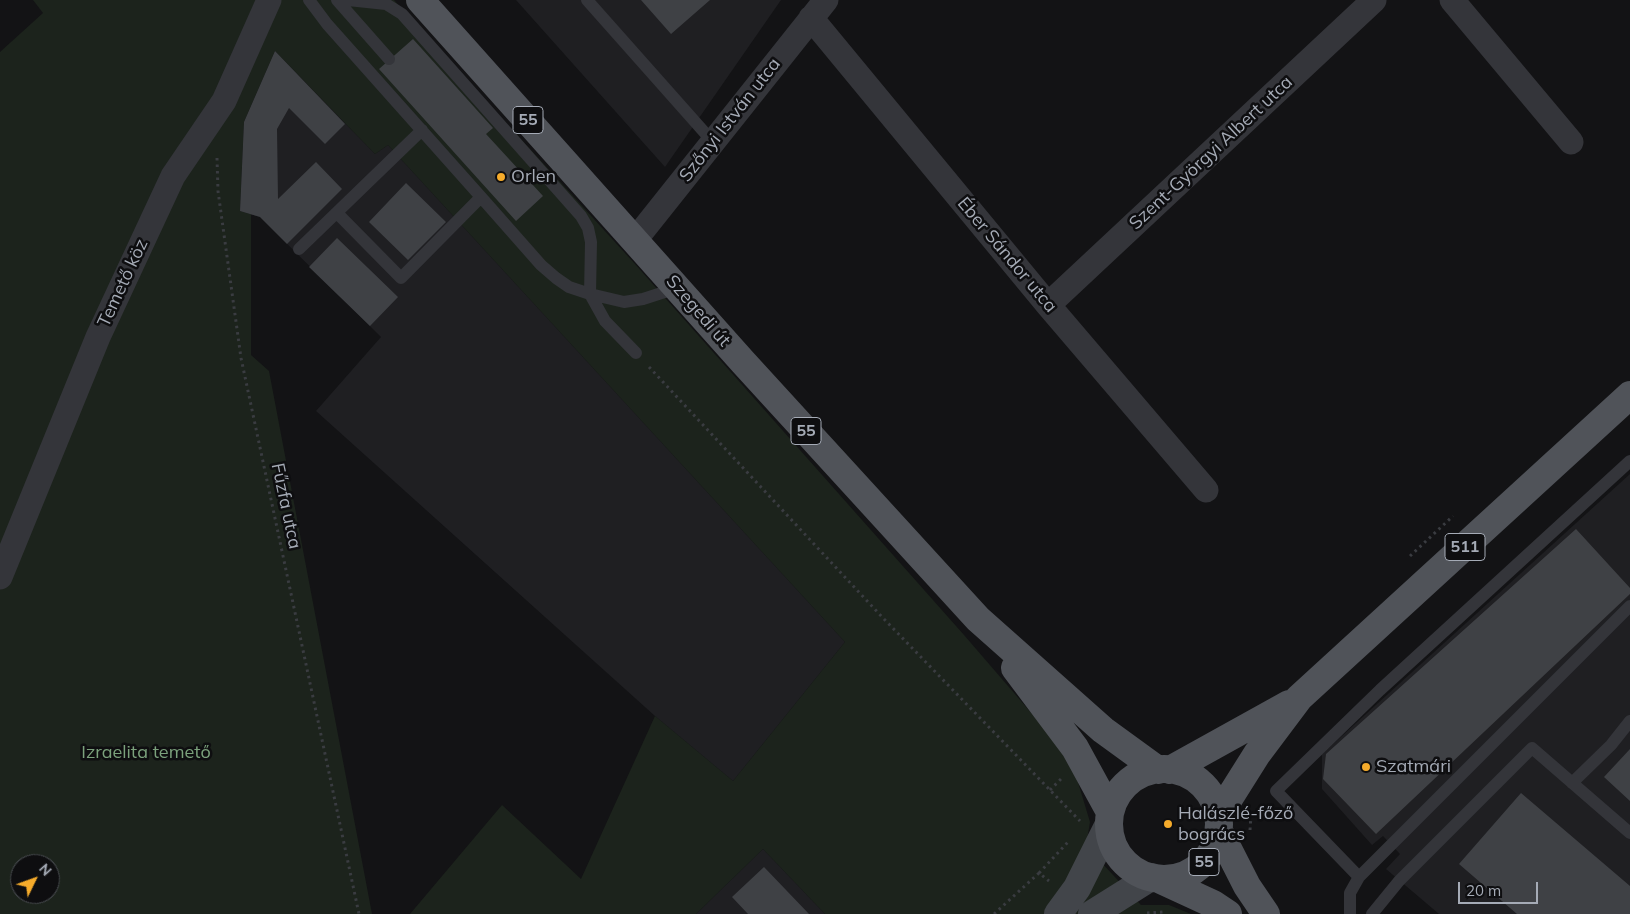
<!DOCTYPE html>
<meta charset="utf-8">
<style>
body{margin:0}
#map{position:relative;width:1630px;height:914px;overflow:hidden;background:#131315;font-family:Mulish,sans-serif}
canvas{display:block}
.north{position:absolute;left:10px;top:854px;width:50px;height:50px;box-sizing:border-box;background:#0e0e10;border:1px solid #4a4d52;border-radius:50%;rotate:48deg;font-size:14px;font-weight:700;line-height:20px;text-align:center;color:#a5abb6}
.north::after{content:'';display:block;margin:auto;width:18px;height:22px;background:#f5ab2b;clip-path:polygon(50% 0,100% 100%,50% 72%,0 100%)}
.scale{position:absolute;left:1458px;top:882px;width:80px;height:22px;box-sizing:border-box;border:2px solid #a5abb6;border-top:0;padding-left:6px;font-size:15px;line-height:18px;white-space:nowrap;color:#a5abb6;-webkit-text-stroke:4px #0e0e10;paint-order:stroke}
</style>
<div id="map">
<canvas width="1630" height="914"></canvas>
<div class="north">N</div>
<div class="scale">20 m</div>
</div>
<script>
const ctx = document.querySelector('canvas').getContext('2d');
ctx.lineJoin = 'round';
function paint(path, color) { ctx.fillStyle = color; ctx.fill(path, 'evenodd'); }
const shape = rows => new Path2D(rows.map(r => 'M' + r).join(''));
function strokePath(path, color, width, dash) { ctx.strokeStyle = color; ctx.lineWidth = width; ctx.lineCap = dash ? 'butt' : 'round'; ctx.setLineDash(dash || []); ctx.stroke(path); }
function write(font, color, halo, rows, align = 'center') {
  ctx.font = font + ' Mulish,sans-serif'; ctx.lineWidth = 5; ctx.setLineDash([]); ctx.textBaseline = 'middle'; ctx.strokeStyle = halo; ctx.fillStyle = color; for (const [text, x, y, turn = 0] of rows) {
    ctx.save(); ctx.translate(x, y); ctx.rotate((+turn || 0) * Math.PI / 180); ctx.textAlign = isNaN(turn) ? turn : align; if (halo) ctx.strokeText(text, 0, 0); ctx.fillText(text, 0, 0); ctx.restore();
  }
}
const built = shape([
 [516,0,781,0,665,167],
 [275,51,375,154,388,145,845,642,733,781,655,716,316,411,381,337,260,217,240,211,244,122],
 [1630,474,1630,914,1439,914,1386,869,1400,854,1383,836,1372,845,1322,789,1322,754],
 [763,849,825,914,696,914]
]);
const green = shape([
 [33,0,394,0,635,264,964,635,1071,759,1090,822,1086,846,1141,905,1169,905,1191,914,825,914,763,849,696,914,410,914,502,805,581,879,655,716,733,781,845,642,388,145,375,154,275,51,244,122,240,211,251,214,251,355,269,371,372,914,0,914,0,52,43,13],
 [20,864,50,864,50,894,20,894]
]);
const building = shape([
 [641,0,710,0,671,34],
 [413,39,493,128,486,134,543,196,516,221,379,69],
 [275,51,345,124,325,144,289,108,277,129,278,199,316,162,342,189,287,244,260,217,240,211,244,122],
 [406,183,446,222,408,260,369,222],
 [337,238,398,297,370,326,309,267],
 [1576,529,1630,588,1630,594,1376,834,1323,779,1326,754],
 [1630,749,1630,801,1604,777],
 [1521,793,1630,886,1630,914,1517,914,1459,864],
 [764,867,809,914,748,914,732,897]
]);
const path = shape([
 [217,158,218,191,241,358,359,914],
 [649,367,883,618,1080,821],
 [1410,556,1453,516],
 [1050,790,1061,779],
 [1250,830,1251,816],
 [1039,873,1068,842],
 [1147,913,1163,912],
 [994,914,1039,873,1049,881]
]);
const lane = shape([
 [309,0,327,24,481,197,541,265,556,278,569,287,590,294,624,302,643,299,677,288],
 [337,0,389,59],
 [348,0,386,4,402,14,581,216,588,228,591,242,590,294,605,321,636,353],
 [587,0,713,142],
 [337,213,401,278,481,197],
 [299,249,422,130],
 [1572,783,1611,745,1630,721],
 [1359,877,1276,791,1380,690,1630,461],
 [1350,914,1350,893,1359,877,1630,606],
 [1372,914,1399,881,1532,748,1630,833]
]);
const street = shape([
 [1452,0,1571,142],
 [811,18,1048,305,1206,490],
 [635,240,826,0],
 [1048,305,1374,0],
 [0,577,98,337,173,176,224,101,269,0]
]);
const secondary = shape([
 [1058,914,1077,888,1109,824],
 [1092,914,1151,877]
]);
const primary = shape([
 [420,0,743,362,978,619,1103,730,1158,770],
 [1015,668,1075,748,1110,812],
 '1109 824a55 55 0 1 1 110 0a55 55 0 1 1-110 0Z',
 [1170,770,1289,704],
 [1218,816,1257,754,1299,698,1630,395],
 [1219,831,1247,886,1266,914],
 [1161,880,1213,904,1228,914]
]);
const markers = [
 [501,177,5,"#f5ab2b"],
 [1366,767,5,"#f5ab2b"],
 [1168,824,5,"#f5ab2b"]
];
const shields = [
 [528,120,30],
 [806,431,30],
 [1465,547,40],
 [1204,862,30]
];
const shieldNames = [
 ["55",528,120],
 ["55",806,431],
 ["511",1465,547],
 ["55",1204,862]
];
const streetNames = [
 ["Szőnyi István utca",730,120,-52],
 ["Szent-Györgyi Albert utca",1211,153,-43],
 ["Éber Sándor utca",1007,255,50],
 ["Temető köz",123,283,-65],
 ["Szegedi út",698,311,49],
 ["Fűzfa utca",286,506,78]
];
const poiNames = [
 ["Orlen",511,177],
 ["Szatmári",1376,767],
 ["Halászlé-főző",1178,814],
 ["bogrács",1178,835]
];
const parkNames = [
 ["Izraelita temető",146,753]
];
paint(built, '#1f1f22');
paint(green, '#1c231c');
paint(building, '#3f4145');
strokePath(path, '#3a3c41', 3, [2.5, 4]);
strokePath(lane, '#34353a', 12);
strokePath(street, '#34353a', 25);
strokePath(secondary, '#42454a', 28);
strokePath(primary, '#505359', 28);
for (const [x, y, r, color] of markers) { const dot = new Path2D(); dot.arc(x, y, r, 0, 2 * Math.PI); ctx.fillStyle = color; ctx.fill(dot); strokePath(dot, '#0e0e10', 2); }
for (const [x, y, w] of shields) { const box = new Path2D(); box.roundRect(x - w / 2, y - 13.5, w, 27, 4); ctx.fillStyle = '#0e0e10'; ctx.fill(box); strokePath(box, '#a5abb6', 1); }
write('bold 16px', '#a5abb6', null, shieldNames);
write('18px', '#a5abb6', '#0e0e10', streetNames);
write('18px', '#a5abb6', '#0e0e10', poiNames, 'left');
write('18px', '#7ba17c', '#0e0e10', parkNames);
</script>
